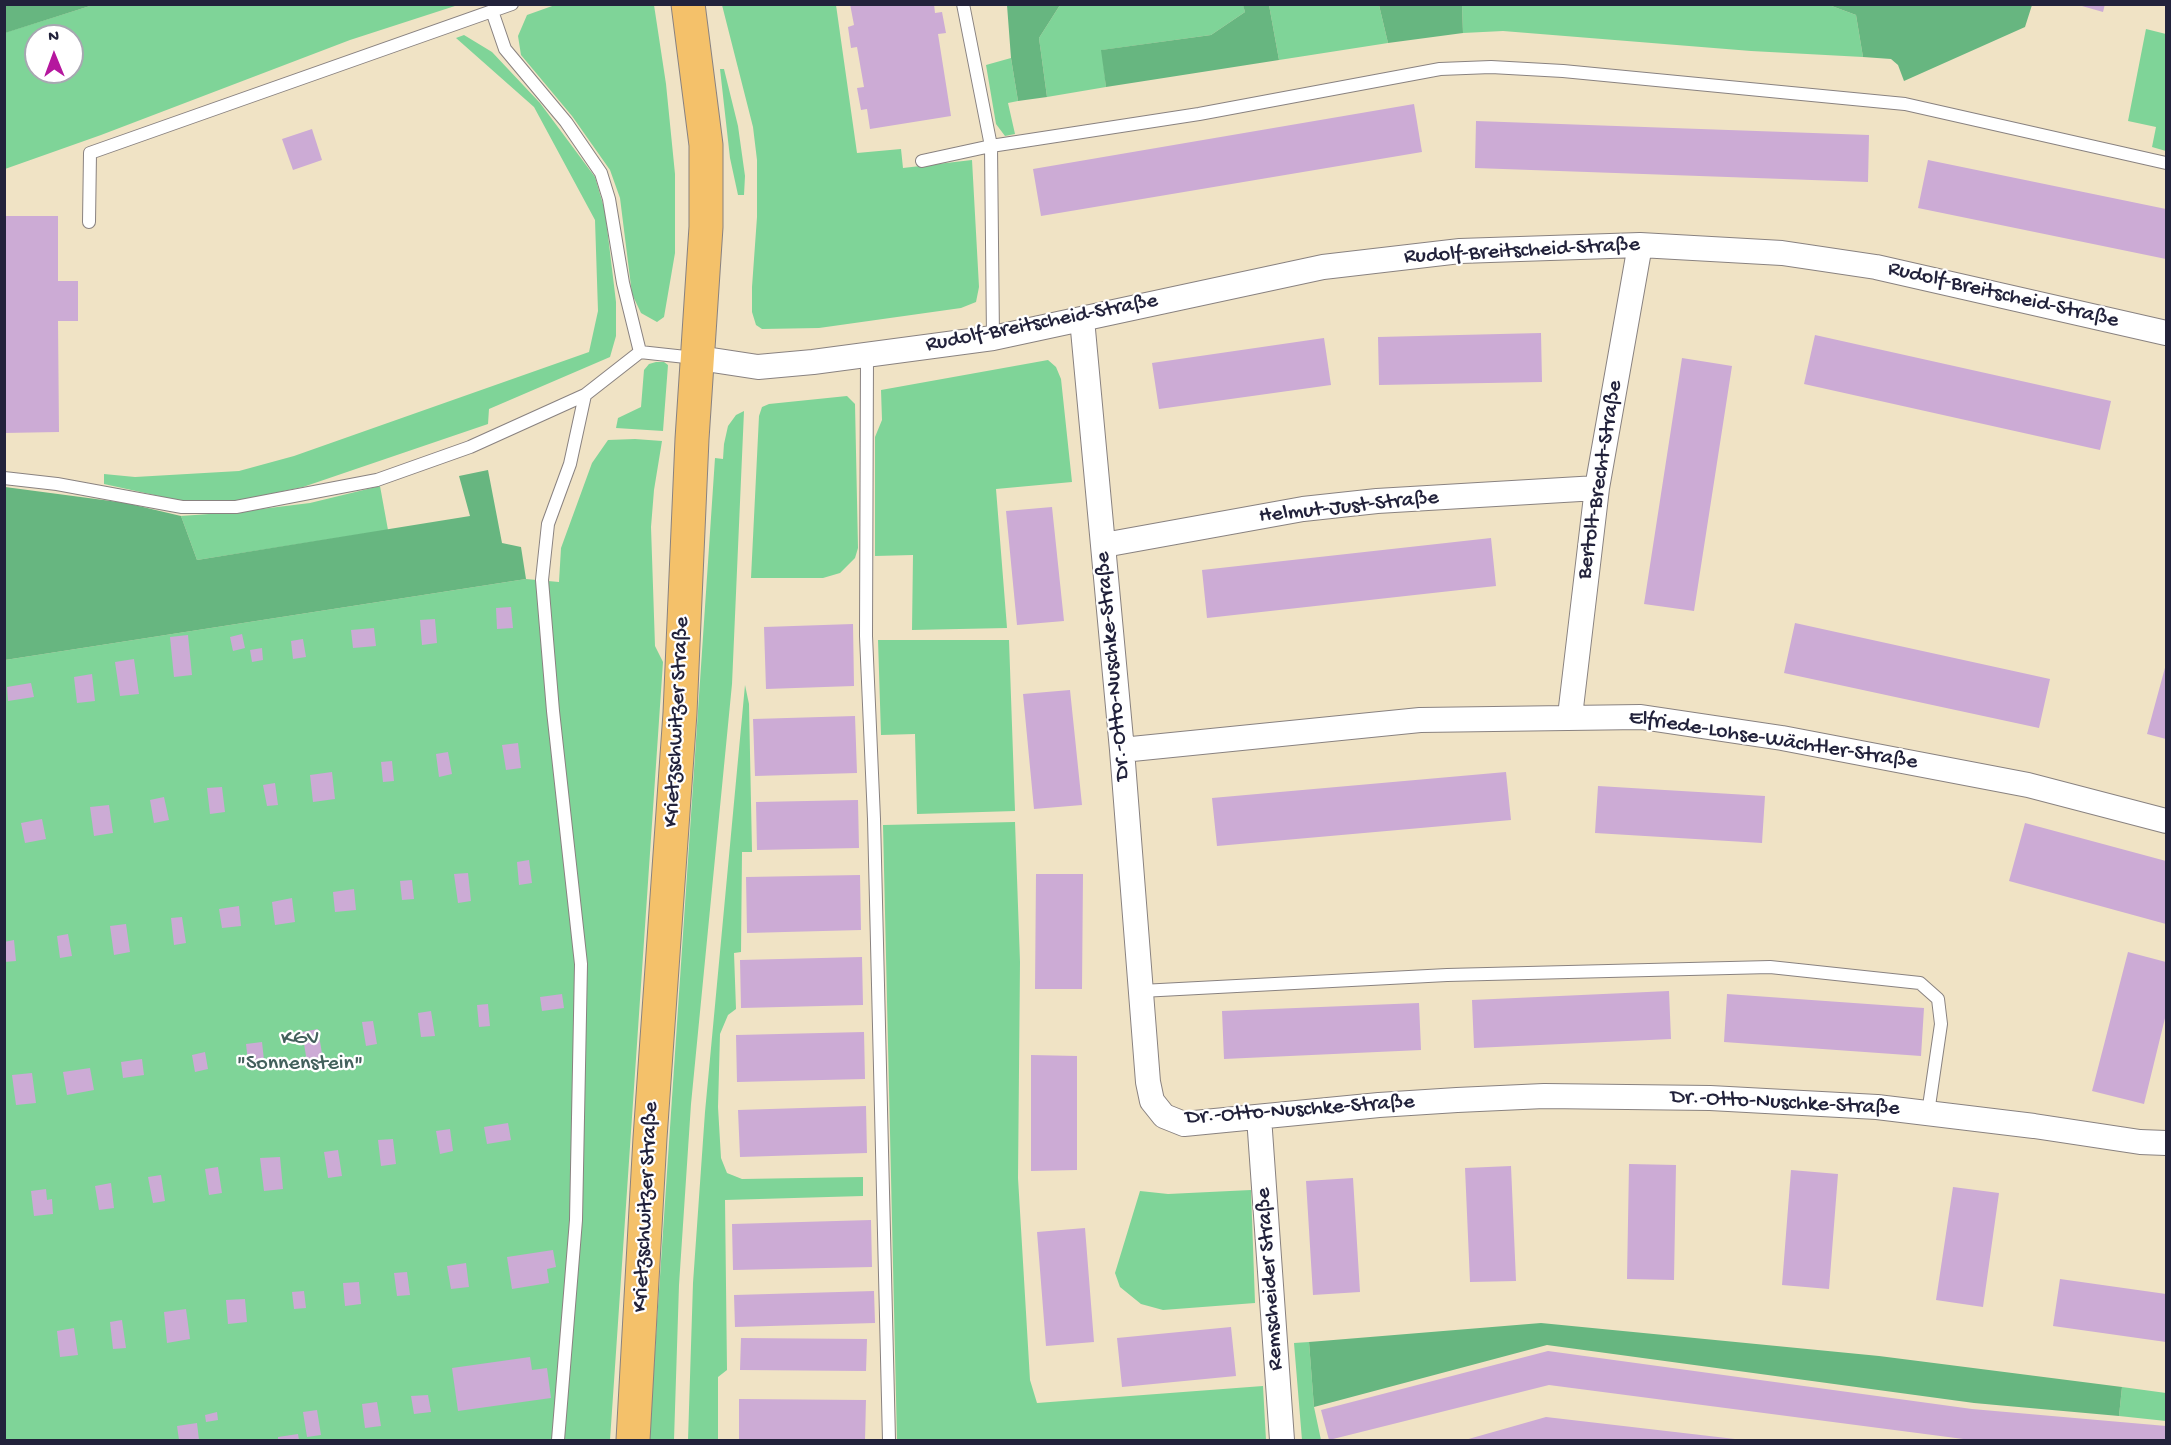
<!DOCTYPE html>
<meta charset="utf-8">
<style>
body{margin:0}
#map{position:relative;width:2171px;height:1445px;overflow:hidden;background:#f0e3c5;font-family:"Gochi Hand",sans-serif}
canvas{display:block}
.frame{position:absolute;inset:0;border:6px solid #22223b;pointer-events:none}
.north{position:absolute;left:24px;top:24px;width:60px;height:60px;box-sizing:border-box;background:#fff;border:2px solid #a7a7b1;border-radius:50%;rotate:359deg;font-size:16px;font-weight:700;line-height:24px;text-align:center;color:#22223b}
.north::after{content:'';display:block;margin:auto;width:21px;height:27px;background:#b5179e;clip-path:polygon(50% 0,100% 100%,50% 72%,0 100%)}
</style>
<div id="map">
<canvas width="2171" height="1445"></canvas>
<div class="frame"></div>
<div class="north">N</div>
</div>
<script>
const ctx = document.querySelector('canvas').getContext('2d');
ctx.lineJoin = 'round';
function paint(path, color) { ctx.fillStyle = color; ctx.fill(path, 'evenodd'); }
const shape = rows => new Path2D(rows.map(r => 'M' + r).join(''));
function strokePath(path, color, width, dash) { ctx.strokeStyle = color; ctx.lineWidth = width; ctx.lineCap = dash ? 'butt' : 'round'; ctx.setLineDash(dash || []); ctx.stroke(path); }
function write(font, color, halo, rows, align = 'center') {
  ctx.font = font + ' "Gochi Hand",sans-serif'; ctx.lineWidth = 4.5; ctx.setLineDash([]); ctx.textBaseline = 'middle'; ctx.strokeStyle = halo; ctx.fillStyle = color; for (const [text, x, y, turn = 0] of rows) {
    ctx.save(); ctx.translate(x, y); ctx.rotate((+turn || 0) * Math.PI / 180); ctx.textAlign = isNaN(turn) ? turn : align; if (halo) ctx.strokeText(text, 0, 0); ctx.fillText(text, 0, 0); ctx.restore();
  }
}
const green = shape([
 [1243,4,1245,12,1211,35,1102,50,1106,87,1047,97,1039,38,1060,5],
 [93,5,458,5,350,40,101,135,5,169,4,33],
 [36,36,72,36,72,72,36,72],
 [555,5,654,5,666,84,675,174,675,253,664,317,657,322,641,313,632,294,620,198,610,170,572,116,521,55,518,36,527,15],
 [722,5,836,5,857,153,901,149,903,168,972,160,979,287,976,302,961,308,819,328,762,329,756,325,752,312,752,287,757,217,757,160,753,127],
 [1269,5,1379,5,1388,43,1279,60],
 [1462,5,1829,5,1856,15,1863,57,1751,51,1503,31,1463,33],
 [2146,29,2166,34,2166,151,2152,147,2156,127,2128,121],
 [464,35,492,52,540,103,595,177,605,211,616,302,616,336,610,357,489,409,488,424,303,487,236,501,177,500,104,484,104,474,135,477,239,471,294,456,589,352,598,311,595,220,534,107,456,38],
 [1011,58,1018,101,1008,103,1015,134,1005,136,996,124,986,65],
 [720,69,724,69,738,126,745,176,744,195,738,195,730,158],
 [1048,360,1056,367,1061,379,1072,482,996,489,1007,628,912,630,913,555,875,556,875,437,882,420,881,390],
 [656,362,664,362,668,365,663,431,616,428,618,418,641,407,644,370,649,364],
 [847,396,855,404,858,548,855,558,840,573,823,578,751,578,759,416,762,407,769,404],
 [744,411,732,684,691,1104,679,1285,674,1440,649,1440,715,458,723,459,724,444,728,426,736,415],
 [635,439,662,441,654,490,651,527,655,646,663,662,610,1440,5,1440,5,660,526,579,559,582,561,548,592,463,608,440],
 [380,486,388,530,197,560,181,516,237,512,310,503],
 [878,640,1009,640,1015,811,917,814,915,734,881,735],
 [745,685,749,704,752,852,742,852,741,952,734,953,736,1009,728,1015,720,1034,718,1107,721,1158,727,1173,742,1179,863,1177,863,1196,725,1200,727,1370,718,1377,718,1440,688,1440,693,1283,705,1112],
 [1015,822,1020,962,1018,1178,1030,1380,1037,1403,1263,1386,1266,1440,897,1440,883,825],
 [1251,1190,1255,1303,1163,1310,1141,1304,1120,1287,1115,1273,1140,1191,1168,1194],
 [1309,1342,1314,1407,1321,1440,1302,1440,1294,1343],
 [2122,1387,2166,1393,2166,1421,2119,1416]
]);
const forest = shape([
 [5,4,93,4,93,5,5,33],
 [1007,5,1060,5,1039,38,1047,97,1018,101,1011,58],
 [1243,5,1269,5,1279,60,1106,87,1101,50,1211,35,1245,12],
 [1379,5,1462,5,1463,33,1388,43],
 [1829,5,2032,5,2025,27,1904,81,1898,65,1891,59,1863,57,1856,15],
 [488,470,502,543,521,547,526,579,5,660,5,487,126,503,181,516,197,560,470,516,459,476],
 [1541,1323,1879,1356,2122,1387,2119,1416,1974,1403,1547,1345,1314,1407,1309,1342]
]);
const building = shape([
 [850,4,934,4,935,13,942,12,946,33,938,34,951,116,870,129,867,109,861,110,857,88,864,87,857,47,851,48,848,27,854,25],
 [2075,4,2105,4,2103,12],
 [1414,104,1422,152,1041,216,1033,169],
 [1476,121,1869,135,1868,182,1475,168],
 [312,129,322,160,293,170,282,139],
 [1928,160,2166,209,2166,259,1918,208],
 [4,216,58,216,58,281,78,281,78,321,58,321,59,432,4,433],
 [1541,333,1542,382,1379,385,1378,337],
 [1815,335,2111,401,2100,450,1804,384],
 [1324,338,1331,385,1159,409,1152,363],
 [1682,358,1732,366,1694,611,1644,604],
 [1052,507,1064,621,1017,625,1006,511],
 [1491,538,1496,586,1207,618,1202,570],
 [511,607,513,628,497,629,496,608],
 [435,619,437,643,422,645,420,620],
 [1795,623,2050,679,2039,728,1784,673],
 [853,624,854,686,766,689,764,627],
 [374,628,376,646,353,648,351,630],
 [242,634,245,648,233,651,230,637],
 [188,635,192,675,174,677,170,637],
 [303,639,306,657,293,659,291,641],
 [262,648,263,660,252,662,250,650],
 [134,659,139,694,120,696,115,662],
 [2166,664,2166,739,2147,734],
 [92,674,95,701,77,703,74,677],
 [31,683,34,697,8,701,7,687],
 [1070,690,1082,805,1034,809,1023,694],
 [855,716,857,773,755,776,753,719],
 [518,743,521,768,506,770,502,745],
 [448,752,452,774,439,777,436,754],
 [392,761,394,781,383,782,381,762],
 [332,772,335,799,313,802,310,775],
 [1506,772,1511,820,1217,846,1212,798],
 [275,783,278,805,267,806,263,785],
 [1598,786,1765,796,1762,843,1595,833],
 [222,787,225,812,210,814,207,788],
 [164,797,169,820,154,823,150,800],
 [858,800,859,848,757,850,756,802],
 [109,805,113,833,94,836,90,807],
 [42,819,46,839,25,843,21,823],
 [2025,823,2166,861,2166,924,2009,881],
 [529,860,532,883,519,885,517,862],
 [468,873,471,901,458,903,454,874],
 [1036,874,1083,874,1082,989,1035,989],
 [860,875,861,930,747,933,746,877],
 [412,880,414,899,402,900,400,881],
 [354,889,356,910,335,912,333,892],
 [292,898,295,922,275,925,272,902],
 [239,906,241,926,222,928,219,909],
 [182,917,186,943,174,945,171,918],
 [126,924,130,952,114,955,110,926],
 [68,934,72,956,60,958,57,936],
 [14,940,16,961,4,962,4,942],
 [2128,952,2166,962,2166,1014,2144,1104,2092,1091],
 [862,957,863,1005,741,1008,740,960],
 [1669,991,1671,1039,1474,1048,1472,1000],
 [562,994,564,1008,542,1011,540,997],
 [1727,994,1924,1008,1921,1056,1724,1042],
 [1419,1003,1421,1050,1224,1059,1222,1011],
 [488,1004,490,1026,479,1027,477,1005],
 [431,1011,435,1036,421,1037,418,1013],
 [373,1021,377,1044,366,1046,362,1022],
 [318,1029,323,1060,307,1062,302,1032],
 [864,1032,865,1079,737,1082,736,1035],
 [262,1042,264,1060,248,1062,246,1044],
 [205,1052,208,1069,195,1072,192,1055],
 [1031,1055,1077,1056,1077,1170,1031,1171],
 [142,1059,144,1075,123,1078,121,1062],
 [90,1068,94,1090,67,1095,63,1072],
 [32,1073,36,1103,16,1105,12,1075],
 [866,1106,867,1153,740,1157,738,1110],
 [508,1123,511,1140,487,1144,484,1127],
 [450,1129,453,1151,440,1154,436,1131],
 [393,1139,396,1164,381,1166,378,1140],
 [338,1150,342,1176,328,1178,324,1152],
 [280,1157,283,1189,264,1191,260,1158],
 [1629,1164,1676,1165,1674,1280,1627,1279],
 [1511,1166,1516,1281,1470,1282,1465,1168],
 [218,1167,222,1193,209,1195,205,1169],
 [1791,1170,1838,1174,1829,1289,1782,1285],
 [161,1175,165,1201,153,1203,148,1177],
 [1353,1178,1360,1292,1313,1295,1306,1181],
 [111,1183,114,1208,99,1210,95,1186],
 [1953,1187,1999,1193,1983,1307,1936,1300],
 [46,1189,47,1200,52,1199,53,1214,34,1216,31,1191],
 [871,1220,872,1267,733,1270,732,1224],
 [1085,1228,1094,1342,1046,1346,1037,1232],
 [553,1250,556,1267,547,1269,549,1283,512,1289,507,1257],
 [466,1263,469,1287,451,1289,447,1266],
 [407,1272,410,1295,397,1296,394,1273],
 [2060,1279,2166,1294,2166,1342,2053,1326],
 [359,1282,361,1304,345,1306,343,1283],
 [304,1291,306,1308,294,1309,292,1292],
 [874,1291,875,1323,735,1327,734,1295],
 [245,1299,247,1322,228,1324,226,1300],
 [186,1309,190,1339,167,1343,164,1312],
 [122,1320,126,1348,113,1349,110,1322],
 [1231,1327,1236,1376,1122,1387,1117,1338],
 [74,1328,78,1355,60,1357,57,1331],
 [741,1338,867,1339,866,1371,740,1370],
 [1548,1351,1972,1409,2166,1426,2166,1440,1971,1440,1549,1385,1329,1440,1321,1410],
 [530,1357,532,1370,547,1368,551,1398,458,1411,452,1368],
 [428,1395,431,1412,414,1414,411,1396],
 [739,1399,866,1400,865,1440,739,1440],
 [377,1402,381,1426,365,1428,362,1404],
 [317,1410,321,1435,307,1437,303,1412],
 [217,1412,218,1420,206,1422,205,1415],
 [1546,1417,1735,1439,1735,1440,1465,1440],
 [197,1423,199,1440,179,1440,177,1426],
 [298,1434,299,1440,278,1440,278,1437]
]);
const service = shape([
 [963,4,991,146,993,338],
 [492,11,505,49,566,122,601,173,609,199,623,283,640,352],
 [922,161,991,146,1199,114,1440,69,1491,67,1563,71,1905,104,2166,163],
 [89,222,90,153,512,4],
 [867,355,866,636,874,819,889,1440],
 [4,478,57,484,182,507,236,507,377,480,470,447,585,395,640,352,695,358],
 [1141,991,1447,975,1770,967,1920,983,1938,999,1941,1024,1928,1113],
 [558,1440,576,1220,581,964,553,711,542,580,548,524,570,464,585,395]
]);
const minor = shape([
 [1082,319,1122,750,1148,1082,1152,1101,1164,1116,1184,1124,1379,1105,1457,1100,1544,1096,1710,1098,1877,1107,2034,1126,2140,1142,2166,1143],
 [699,358,758,367,813,362,993,338,1323,267,1460,251,1640,245,1782,253,1876,267,2166,333],
 [1104,545,1303,509,1377,501,1597,488],
 [1570,716,1597,488,1640,245],
 [1122,750,1420,720,1641,717,1782,738,2028,785,2166,821],
 [1259,1117,1282,1440]
]);
const primary = shape([
 [633,1440,650,1138,680,713,692,439,706,227,706,145,688,4]
]);
const streetNames = [
 ["Rudolf-Breitscheid-Straße",1522,252,-3],
 ["Rudolf-Breitscheid-Straße",2003,296,13],
 ["Rudolf-Breitscheid-Straße",1042,324,-11],
 ["Bertolt-Brecht-Straße",1601,480,-81],
 ["Helmut-Just-Straße",1349,508,-6],
 ["Dr.-Otto-Nuschke-Straße",1114,666,-95],
 ["Krietzschwitzer Straße",678,722,-87],
 ["Elfriede-Lohse-Wächtler-Straße",1773,741,9],
 ["Dr.-Otto-Nuschke-Straße",1785,1104,3],
 ["Dr.-Otto-Nuschke-Straße",1300,1111,-4],
 ["Krietzschwitzer Straße",647,1207,-87],
 ["Remscheider Straße",1271,1279,-94]
];
const parkNames = [
 ["KGV",300,1040],
 ["\"Sonnenstein\"",300,1065]
];
paint(green, '#7fd498');
paint(forest, '#67b680');
paint(building, '#ccabd5');
strokePath(service, '#898280', 14);
strokePath(minor, '#898280', 26);
strokePath(primary, '#898280', 35);
strokePath(service, '#fff', 12);
strokePath(minor, '#fff', 24);
strokePath(primary, '#f4c16a', 33);
write('22px', '#22223b', '#fff', streetNames);
write('22px', '#43605c', '#fff', parkNames);
</script>
